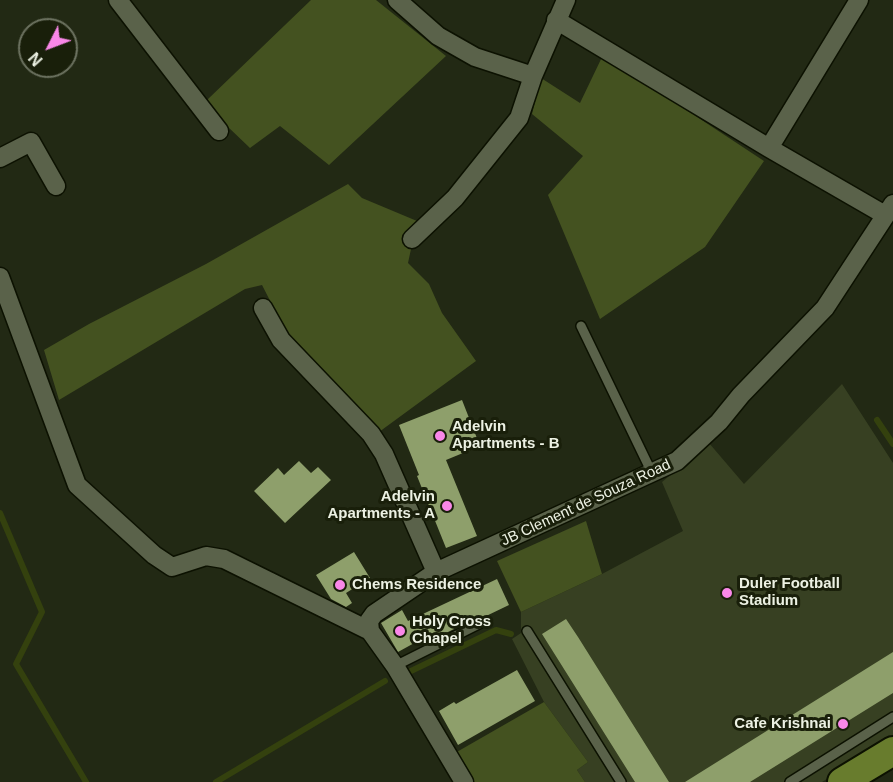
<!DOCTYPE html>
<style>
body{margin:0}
#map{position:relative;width:893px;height:782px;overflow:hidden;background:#222914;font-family:Arial,sans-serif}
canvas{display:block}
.north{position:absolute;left:18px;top:18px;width:60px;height:60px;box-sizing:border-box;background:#191f0a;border:2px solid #6d7361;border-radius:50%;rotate:228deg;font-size:16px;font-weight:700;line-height:24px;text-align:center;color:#ecf1e3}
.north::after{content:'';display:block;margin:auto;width:21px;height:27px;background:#f987e8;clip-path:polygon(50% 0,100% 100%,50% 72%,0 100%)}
</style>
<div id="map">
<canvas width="893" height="782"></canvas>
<div class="north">N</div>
</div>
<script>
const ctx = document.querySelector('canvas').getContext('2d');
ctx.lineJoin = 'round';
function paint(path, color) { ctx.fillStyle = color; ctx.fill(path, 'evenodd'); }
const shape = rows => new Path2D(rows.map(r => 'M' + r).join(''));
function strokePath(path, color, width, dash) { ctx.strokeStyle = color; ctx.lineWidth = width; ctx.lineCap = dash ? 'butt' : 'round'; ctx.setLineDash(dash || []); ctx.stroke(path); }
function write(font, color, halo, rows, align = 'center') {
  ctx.font = font + ' Arial,sans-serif'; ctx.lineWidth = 6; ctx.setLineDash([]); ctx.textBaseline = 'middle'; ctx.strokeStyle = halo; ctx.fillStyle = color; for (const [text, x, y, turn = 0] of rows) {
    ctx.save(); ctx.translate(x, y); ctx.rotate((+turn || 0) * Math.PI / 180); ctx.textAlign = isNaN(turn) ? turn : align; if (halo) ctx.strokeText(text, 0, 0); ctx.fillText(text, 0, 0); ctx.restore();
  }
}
const green = shape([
 [842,384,893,463,893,738,822,782,585,782,577,770,588,762,544,702,512,639,521,633,521,612,602,574,683,531,662,482,709,443,744,484]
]);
const forest = shape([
 [311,0,376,0,446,56,329,165,280,126,250,148,227,126,207,100],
 [603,55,764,161,705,247,600,319,548,195,583,156,532,114,541,78,580,103],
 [348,184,362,198,417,221,408,263,429,284,442,313,476,361,379,432,286,332,262,285,245,289,59,400,44,350,89,324,206,264],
 [586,521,602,574,521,612,497,561],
 [544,702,588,762,577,770,585,782,472,782,455,753]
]);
const stream = shape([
 [877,420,893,444],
 [0,513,42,612,16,664,86,782],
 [411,671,496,630,511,634],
 [216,782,385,681]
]);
const building = shape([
 [462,400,480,446,446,460,477,536,446,548,417,476,419,475,399,425],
 [299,461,311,473,318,467,331,480,285,523,254,491,278,468,284,475],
 [354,552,370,578,346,593,352,603,346,607,331,599,316,575],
 [497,579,509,605,482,618,476,618,430,641,427,636,398,652,381,623,402,610,408,621],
 [566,619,578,637,669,782,635,782,542,634],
 [893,652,893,693,750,782,685,782],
 [517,670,535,701,458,745,439,711,454,702,456,704]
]);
const service = shape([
 [581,326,652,473],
 [527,631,621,782],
 [395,666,479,624],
 [790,782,893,717]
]);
const minor = shape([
 [118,0,219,131],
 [397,0,438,36,475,57,533,76],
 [556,20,769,148,885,215],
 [769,148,859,0],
 [0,158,31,142,56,186],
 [412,239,455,198,519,118,533,76,566,0],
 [0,277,77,485,154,555,172,567,206,556,224,559,370,631],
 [263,308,281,340,371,434,384,454,436,572],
 [464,782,395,666,370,631,369,621,374,614,436,572,677,461,719,422,741,395,825,308,893,204]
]);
const primary = shape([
 [842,782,893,751]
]);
const markers = [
 [440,436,6,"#f987e8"],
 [447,506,6,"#f987e8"],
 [340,585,6,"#f987e8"],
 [727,593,6,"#f987e8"],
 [400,631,6,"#f987e8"],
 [843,724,6,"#f987e8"]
];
const poiNames = [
 ["Adelvin",452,427],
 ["Apartments - B",452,444],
 ["Adelvin",435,497,"right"],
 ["Apartments - A",435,514,"right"],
 ["Duler Football",739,584],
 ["Stadium",739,601],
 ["Chems Residence",352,585],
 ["Holy Cross",412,622],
 ["Chapel",412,639],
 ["Cafe Krishnai",831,724,"right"]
];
const streetNames = [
 ["JB Clement de Souza Road",586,503,-25]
];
paint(green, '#374022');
paint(forest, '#445220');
strokePath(stream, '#34410e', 6);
paint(building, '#8e9f6b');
strokePath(service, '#0c1101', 12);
strokePath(minor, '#0c1101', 21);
strokePath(primary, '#0c1101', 32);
strokePath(service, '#5a624a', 9);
strokePath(minor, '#5a624a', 18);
strokePath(primary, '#687c2d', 28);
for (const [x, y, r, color] of markers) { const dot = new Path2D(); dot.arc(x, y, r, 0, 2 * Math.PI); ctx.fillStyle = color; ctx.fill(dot); strokePath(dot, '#191f0a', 2); }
write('bold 15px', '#ecf1e3', '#191f0a', poiNames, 'left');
write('15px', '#ecf1e3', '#191f0a', streetNames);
</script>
